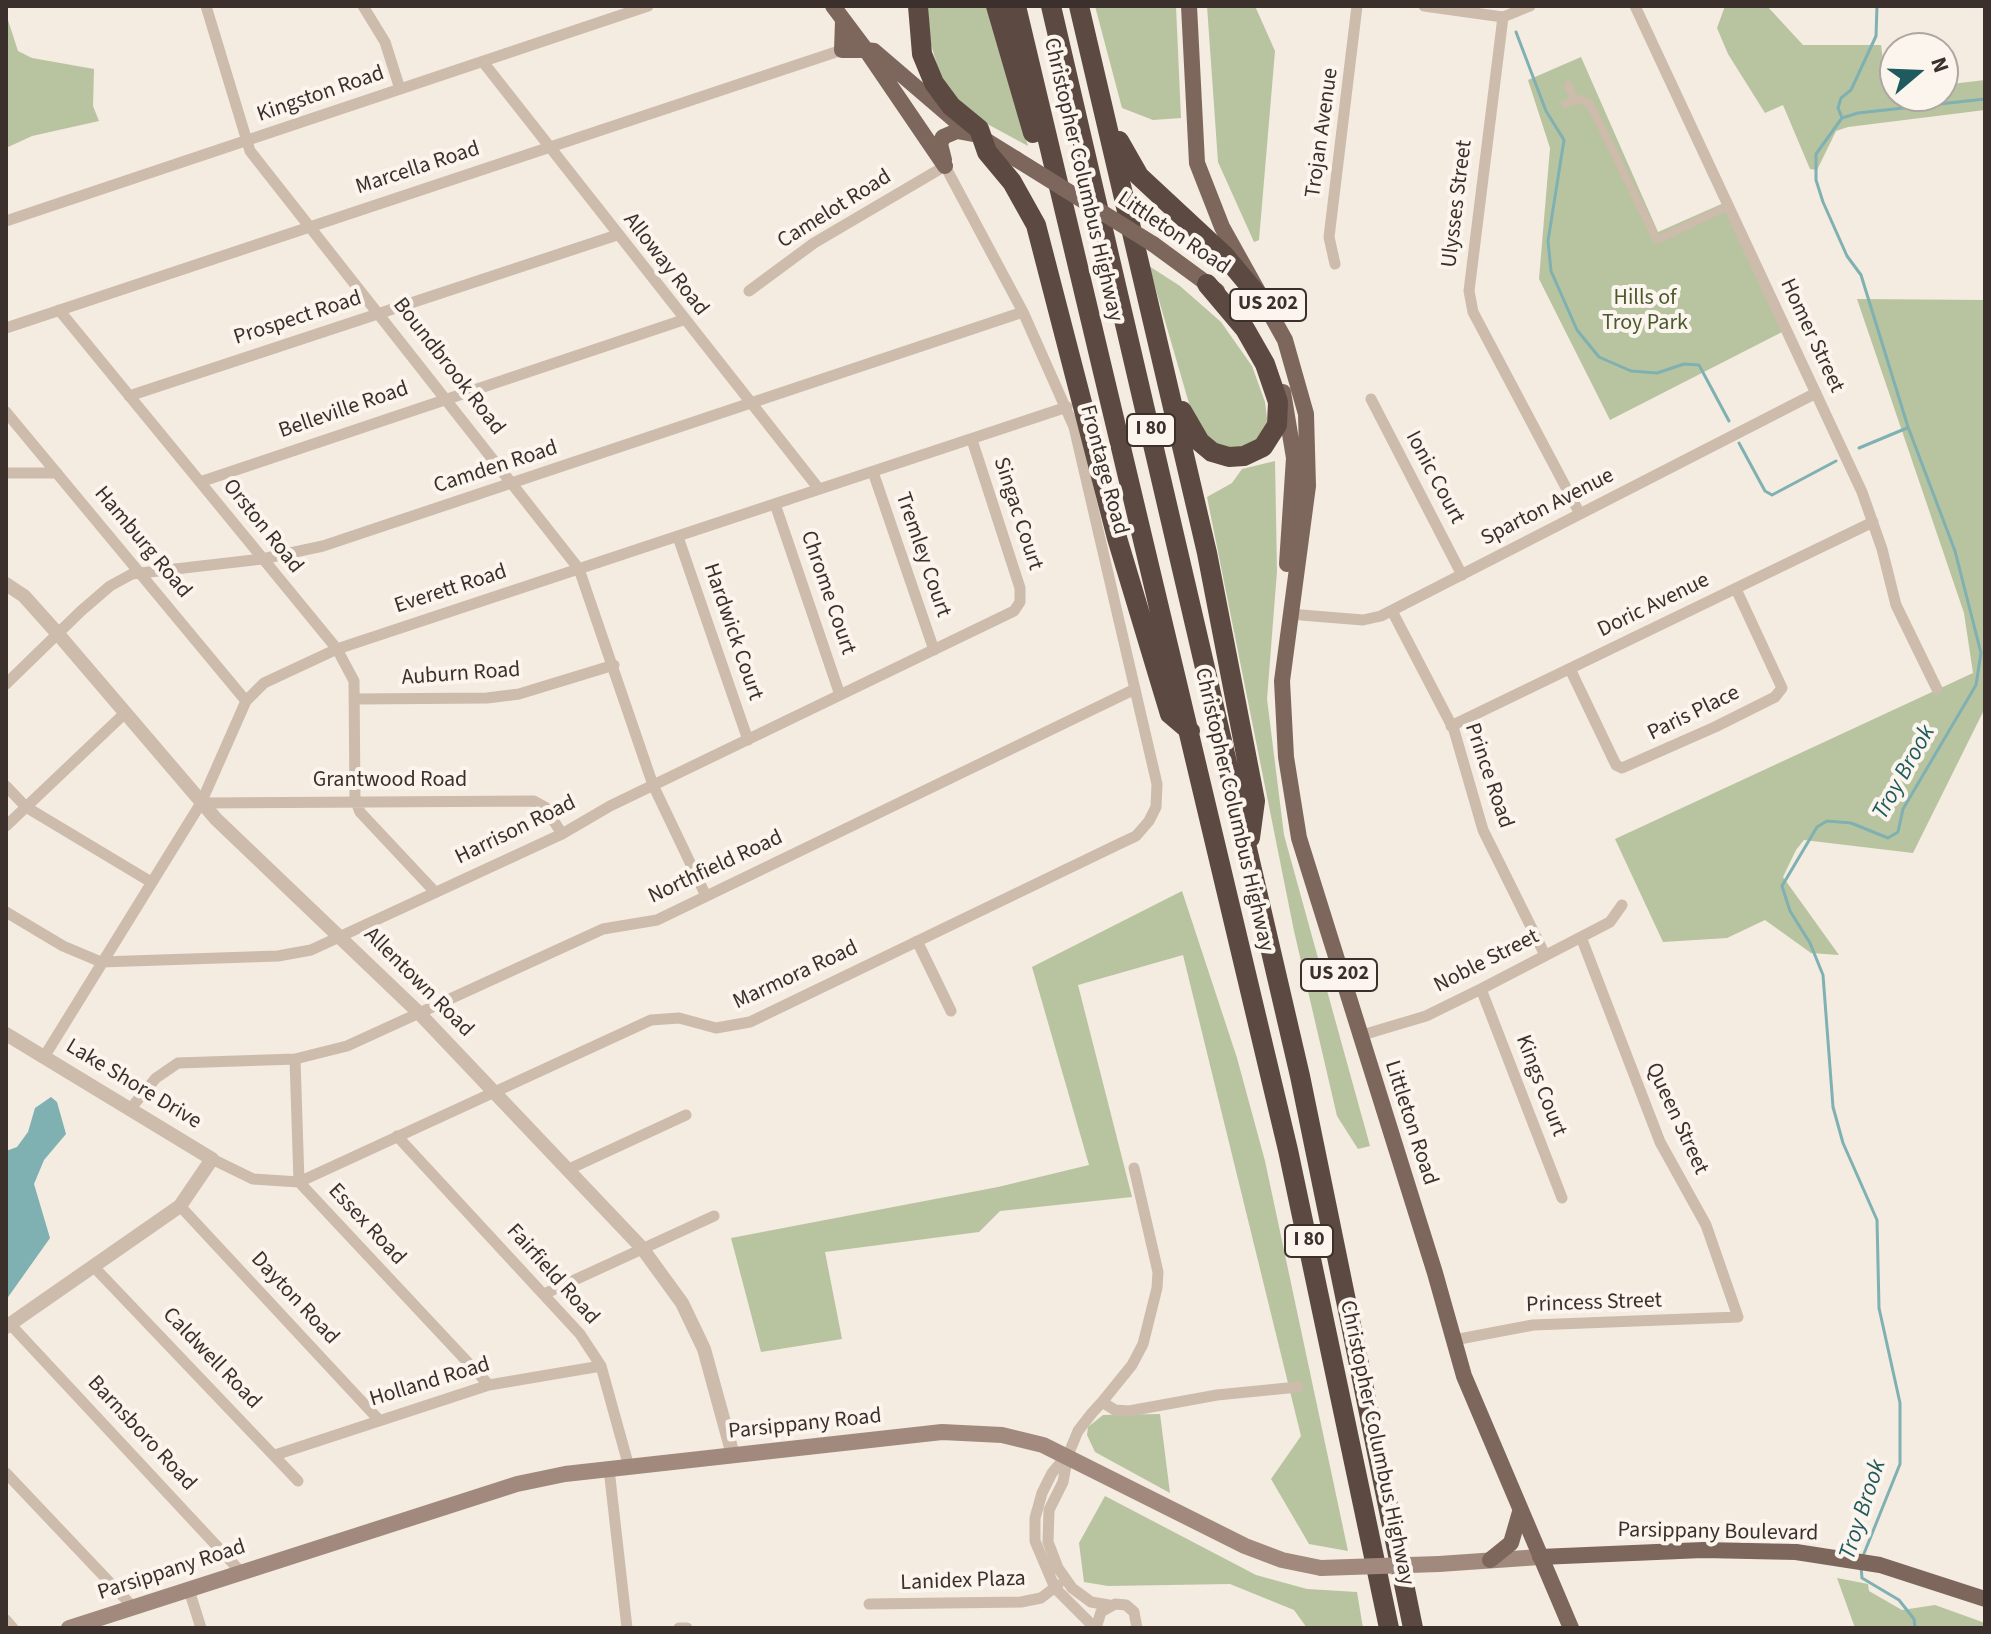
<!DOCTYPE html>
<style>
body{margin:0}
#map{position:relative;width:1991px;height:1634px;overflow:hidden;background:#f4ebe1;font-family:"Source Sans 3",sans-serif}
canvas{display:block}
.frame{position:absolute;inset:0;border:8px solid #3b302b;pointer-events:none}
.north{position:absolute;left:1879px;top:32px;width:80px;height:80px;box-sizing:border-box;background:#fbf5ee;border:2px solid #aea6a0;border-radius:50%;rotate:71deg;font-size:22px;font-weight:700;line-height:32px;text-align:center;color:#3b302b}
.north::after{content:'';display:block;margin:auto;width:28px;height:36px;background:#1f5a5e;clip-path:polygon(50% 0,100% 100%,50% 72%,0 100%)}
</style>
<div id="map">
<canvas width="1991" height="1634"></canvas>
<div class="frame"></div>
<div class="north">N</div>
</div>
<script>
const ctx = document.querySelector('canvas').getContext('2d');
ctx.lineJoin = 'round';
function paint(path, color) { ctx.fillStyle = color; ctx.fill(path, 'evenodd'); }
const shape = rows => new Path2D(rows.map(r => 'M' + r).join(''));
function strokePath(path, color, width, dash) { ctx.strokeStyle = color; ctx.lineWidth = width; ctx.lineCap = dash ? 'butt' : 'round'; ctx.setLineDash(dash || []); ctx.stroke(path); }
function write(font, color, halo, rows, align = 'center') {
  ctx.font = font + ' "Source Sans 3",sans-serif'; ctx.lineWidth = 8; ctx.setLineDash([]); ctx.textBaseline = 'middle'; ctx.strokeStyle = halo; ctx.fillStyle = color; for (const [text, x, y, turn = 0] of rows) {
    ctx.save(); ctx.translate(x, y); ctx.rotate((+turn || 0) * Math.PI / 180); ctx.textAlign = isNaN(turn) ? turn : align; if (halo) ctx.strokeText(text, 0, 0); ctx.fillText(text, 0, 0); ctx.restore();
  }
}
const green = shape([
 [928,6,988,6,1028,146,980,120,955,97,940,75,930,41],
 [1095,6,1176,6,1181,118,1153,120,1122,108],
 [1207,6,1255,6,1275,51,1259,240,1254,242,1218,162],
 [1725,6,1767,6,1803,45,1881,45,1887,91,1895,91,1895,96,1943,96,1943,85,1985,80,1985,110,1848,127,1836,131,1817,170,1810,169,1783,105,1765,113,1728,54,1717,28],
 [6,14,18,51,32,58,94,69,93,106,99,121,32,136,6,148],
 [1581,57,1658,232,1726,202,1786,330,1610,420,1539,279,1550,148,1528,80],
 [1149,266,1180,286,1221,322,1252,366,1265,402,1269,434,1256,446,1220,451,1195,424],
 [1857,299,1985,300,1985,708,1913,853,1804,840,1796,850,1783,877,1839,955,1811,953,1765,920,1727,938,1663,942,1615,839,1973,673,1964,613],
 [1275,461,1277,571,1267,699,1284,835,1370,1146,1358,1149,1337,1116,1294,931,1207,497,1232,483,1242,469],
 [1182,891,1237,1058,1265,1161,1348,1551,1309,1544,1271,1479,1301,1436,1183,955,1078,985,1132,1197,1000,1211,979,1232,825,1252,842,1339,761,1352,731,1238,998,1187,1089,1165,1032,967],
 [1160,1414,1170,1493,1095,1452,1087,1435,1088,1427,1103,1415],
 [1105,1496,1256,1575,1307,1589,1357,1592,1363,1628,1307,1628,1294,1610,1230,1584,1108,1586,1084,1582,1079,1543],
 [1837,1578,1868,1584,1869,1591,1902,1610,1935,1605,1985,1623,1985,1628,1855,1628]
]);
const water = shape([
 [51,1097,57,1102,66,1134,44,1160,34,1184,50,1238,6,1300,6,1151,17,1147,28,1132,35,1108]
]);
const stream = shape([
 [1516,32,1546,111,1564,140,1548,241,1551,271,1577,330,1599,357,1631,371,1657,373,1684,364,1699,365,1729,421],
 [1842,118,1838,108,1841,98,1851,90,1876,36,1877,6],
 [1739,443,1765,491,1772,495,1836,461],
 [1859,448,1907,428],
 [1863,1556,1900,1464,1900,1403,1879,1308,1877,1220,1843,1143,1833,1107,1823,975,1810,943,1790,911,1782,886,1817,827,1827,821,1851,823,1888,838,1898,832,1903,809,1976,685,1981,653,1955,551,1908,427,1861,275,1847,256,1823,202,1816,180,1816,154,1842,118,1858,113,1985,99],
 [1861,1567,1862,1578,1899,1600,1914,1619,1915,1628]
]);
const pedestrian = shape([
 [1568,85,1575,100],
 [1565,104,1579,99,1590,104,1657,240,1728,206]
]);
const minor = shape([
 [206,6,250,151,579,569,653,785,706,896],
 [363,6,385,42,400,89],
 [1424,6,1503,17,1530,6],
 [1635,6,1862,492,1882,549,1896,605,1937,689],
 [1503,17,1469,291,1473,312,1580,514],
 [483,62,819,489],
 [6,221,648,6],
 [1335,264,1329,237,1357,6],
 [59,310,337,649,354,681,355,799,360,812,435,892],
 [6,328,842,50],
 [129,396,617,235],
 [1371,399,1462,575],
 [6,412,246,701],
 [873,472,934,650],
 [6,473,57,473],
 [200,482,683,320],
 [775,504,840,695],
 [678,537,748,740],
 [1392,611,1454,730,1483,830,1545,955],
 [1289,614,1363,620,1381,616,1816,393],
 [1570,669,1616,765,1622,768,1715,727,1775,697,1782,688,1736,589],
 [6,684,81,611,110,586,132,574,262,559,323,546,1023,312],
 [355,699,487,698,519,694,614,665],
 [1451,726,1873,522],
 [6,786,26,807,151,882],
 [201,803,534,801,545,807,562,834],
 [6,826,124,714],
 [6,912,63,946,101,962,278,956,311,950,562,834,610,806,1014,611,1020,602,1020,588,972,440],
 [917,941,951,1011],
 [1481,989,1562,1198],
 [1359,1036,1426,1016,1481,989,1610,922,1622,905],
 [44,1057,201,803,246,701,264,683,337,649,1067,407],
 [295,1059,299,1182,489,1385],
 [131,1108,156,1078,178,1063,295,1059,347,1046,603,929,657,920,1135,689],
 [397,1136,580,1334,601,1366,629,1467],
 [212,1159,253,1179,299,1182,651,1020,679,1018,716,1028,750,1022,1121,843,1136,836,1149,821,1156,807,1157,784,1074,427,1023,312,945,166,814,243,749,291],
 [567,1170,686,1115],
 [180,1206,379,1420],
 [93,1266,298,1481],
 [544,1294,714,1216],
 [10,1324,241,1572],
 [1454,1340,1533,1325,1738,1317,1706,1225,1660,1142,1581,937],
 [1102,1402,1132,1365,1143,1344,1157,1288,1158,1272,1134,1168],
 [275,1455,489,1385,601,1366],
 [1067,1455,1052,1473,1042,1493,1035,1518,1035,1541,1055,1588,1095,1628],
 [609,1469,627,1628],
 [6,1473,133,1607],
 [189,1590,201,1628],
 [869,1604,1021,1602,1041,1598,1058,1585],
 [1109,1605,1091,1602,1072,1588,1058,1568,1048,1542,1049,1510,1063,1482,1068,1455,1078,1431,1092,1413,1102,1402,1115,1410,1129,1411,1217,1395,1298,1387],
 [6,1620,13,1628],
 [679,1628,687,1628],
 [1096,1628,1101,1612,1115,1604,1126,1605,1134,1612,1137,1628]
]);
const tertiary = shape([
 [6,584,24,596,58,634,216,819,419,1013,642,1248,682,1303,704,1349,733,1455],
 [6,1034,212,1159,180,1206,6,1327]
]);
const secondary = shape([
 [1439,1564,1540,1557],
 [69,1628,517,1484,565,1474,942,1432,1002,1435,1043,1445,1245,1546,1282,1560,1321,1568]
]);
const primary = shape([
 [833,6,866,50,874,51,958,123,1016,159],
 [1189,6,1197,163,1222,227,1285,340,1306,414,1308,486,1282,681,1286,757,1299,838,1435,1273,1464,1376,1571,1628],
 [843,21,842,50,866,50,945,166],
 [944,160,940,144,943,137,957,131,973,134],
 [1153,244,1217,291],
 [1283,392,1294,458,1287,564],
 [1540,1557,1703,1550,1796,1552,1880,1565,1985,1599],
 [1490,1560,1511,1543,1520,1512]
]);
const motorway = shape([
 [918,6,922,54,934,83,951,106,979,129,987,152,1012,182,1036,225,1117,538,1170,714,1190,731],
 [996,6,1033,133],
 [1016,6,1288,1150,1389,1628],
 [1051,6,1300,1076,1413,1628],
 [1079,6,1207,553,1255,801,1250,838],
 [1119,141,1139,176,1224,255,1270,310],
 [1182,411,1200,442,1212,452,1229,457,1244,456,1263,447,1277,425,1278,402,1265,364,1245,329,1207,284]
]);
const secondaryBridge = shape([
 [1321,1568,1439,1564]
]);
const primaryBridge = shape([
 [1016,159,1153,244]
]);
const shields = [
 [1268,305,76],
 [1151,430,48],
 [1339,975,76],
 [1309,1241,48]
];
const shieldNames = [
 ["US 202",1268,305],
 ["I 80",1151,430],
 ["US 202",1339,975],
 ["I 80",1309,1241]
];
const streetNames = [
 ["Kingston Road",321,95,-19],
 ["Trojan Avenue",1323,133,-82],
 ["Marcella Road",418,169,-18],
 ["Christopher Columbus Highway",1082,180,77],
 ["Ulysses Street",1458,204,-83],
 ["Camelot Road",835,210,-32],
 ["Littleton Road",1173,234,34],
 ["Alloway Road",665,265,52],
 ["Prospect Road",298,319,-18],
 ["Homer Street",1811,336,65],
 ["Boundbrook Road",448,367,52],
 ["Belleville Road",344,411,-19],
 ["Camden Road",496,468,-18],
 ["Frontage Road",1103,470,75],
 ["Ionic Court",1434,478,62],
 ["Sparton Avenue",1548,508,-27],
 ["Singac Court",1017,514,72],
 ["Orston Road",262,527,51],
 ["Hamburg Road",142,543,50],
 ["Tremley Court",922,555,71],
 ["Everett Road",451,590,-18],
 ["Chrome Court",827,593,71],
 ["Doric Avenue",1654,606,-26],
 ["Hardwick Court",732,632,71],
 ["Auburn Road",461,675,-4],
 ["Paris Place",1694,714,-26],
 ["Prince Road",1488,776,71],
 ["Grantwood Road",390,781],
 ["Christopher Columbus Highway",1233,810,77],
 ["Harrison Road",516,831,-26],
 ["Northfield Road",716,868,-25],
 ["Noble Street",1487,962,-27],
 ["Marmora Road",796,976,-25],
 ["Allentown Road",418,983,45],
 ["Lake Shore Drive",133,1085,31],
 ["Kings Court",1540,1086,69],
 ["Queen Street",1676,1119,65],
 ["Littleton Road",1410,1123,72],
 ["Essex Road",366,1225,47],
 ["Fairfield Road",552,1275,48],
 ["Dayton Road",294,1299,47],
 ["Princess Street",1594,1304,-2],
 ["Caldwell Road",211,1359,46],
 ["Holland Road",430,1383,-17],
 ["Parsippany Road",805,1425,-6],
 ["Barnsboro Road",141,1434,47],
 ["Christopher Columbus Highway",1376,1443,78],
 ["Parsippany Boulevard",1718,1533,1],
 ["Parsippany Road",172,1571,-18],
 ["Lanidex Plaza",963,1582,-2]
];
const parkNames = [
 ["Hills of",1645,299],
 ["Troy Park",1645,324]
];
const waterNames = [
 ["Troy Brook",1905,773,-61],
 ["Troy Brook",1864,1510,-72]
];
paint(green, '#b8c4a0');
paint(water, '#7fb0b2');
strokePath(stream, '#7fb0b2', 3);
strokePath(pedestrian, '#cdbbac', 8);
strokePath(minor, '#cdbbac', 11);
strokePath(tertiary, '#cdbbac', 14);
strokePath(secondary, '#a18a7d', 16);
strokePath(primary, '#7d675c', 16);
strokePath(motorway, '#5c4a42', 20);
strokePath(secondaryBridge, '#a18a7d', 16);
strokePath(primaryBridge, '#7d675c', 16);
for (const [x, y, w] of shields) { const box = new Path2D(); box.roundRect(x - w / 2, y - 16, w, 32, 6); ctx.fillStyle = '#fbf5ee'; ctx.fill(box); strokePath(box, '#3b302b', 2); }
write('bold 20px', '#3b302b', null, shieldNames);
write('22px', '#3b302b', '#fbf5ee', streetNames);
write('22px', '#4a5a2e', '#fbf5ee', parkNames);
write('italic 24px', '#1f5a5e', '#fbf5ee', waterNames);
</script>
